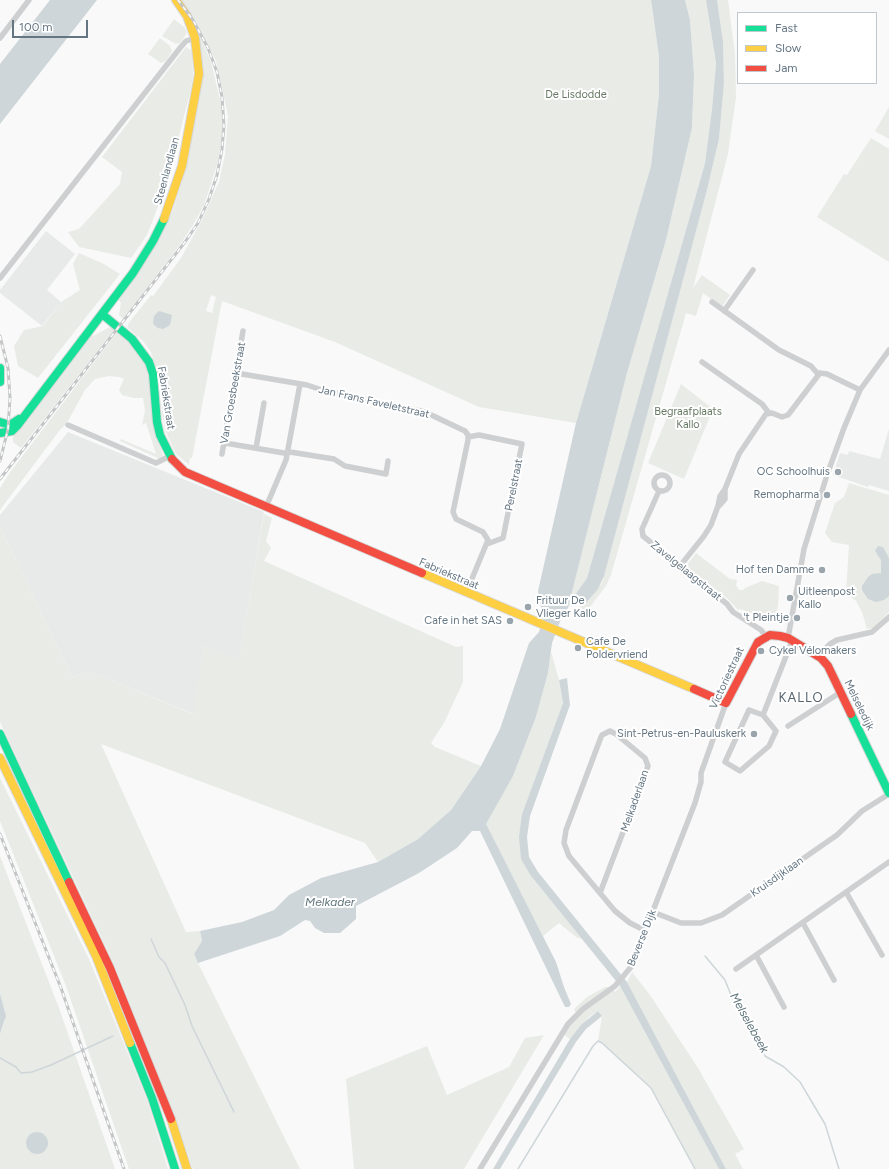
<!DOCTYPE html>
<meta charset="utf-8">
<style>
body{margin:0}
#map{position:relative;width:889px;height:1169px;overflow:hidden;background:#f9f9f9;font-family:Figtree,sans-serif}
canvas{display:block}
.legend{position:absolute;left:737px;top:12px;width:140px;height:72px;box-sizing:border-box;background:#fff;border:1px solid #c1c8cd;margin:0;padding:5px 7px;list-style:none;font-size:12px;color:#657683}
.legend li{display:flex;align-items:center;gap:8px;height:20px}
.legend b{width:20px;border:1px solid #c1c8cd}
.scale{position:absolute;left:12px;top:20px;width:76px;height:18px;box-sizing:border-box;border:2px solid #657683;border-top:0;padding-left:5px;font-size:12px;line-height:14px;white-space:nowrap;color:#657683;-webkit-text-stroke:3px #fff;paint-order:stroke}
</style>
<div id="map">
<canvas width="889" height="1169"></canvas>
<ul class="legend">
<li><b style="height:5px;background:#16e098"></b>Fast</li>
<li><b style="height:5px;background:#ffcf43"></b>Slow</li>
<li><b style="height:5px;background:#f24e42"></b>Jam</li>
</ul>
<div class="scale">100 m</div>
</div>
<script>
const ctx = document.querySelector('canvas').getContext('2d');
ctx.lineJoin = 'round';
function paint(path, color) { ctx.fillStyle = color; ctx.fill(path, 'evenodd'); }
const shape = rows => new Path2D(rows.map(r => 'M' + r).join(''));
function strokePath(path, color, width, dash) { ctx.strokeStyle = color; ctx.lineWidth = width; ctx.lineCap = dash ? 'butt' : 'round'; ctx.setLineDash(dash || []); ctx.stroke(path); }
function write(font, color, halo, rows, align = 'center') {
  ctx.font = font + ' Figtree,sans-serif'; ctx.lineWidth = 4; ctx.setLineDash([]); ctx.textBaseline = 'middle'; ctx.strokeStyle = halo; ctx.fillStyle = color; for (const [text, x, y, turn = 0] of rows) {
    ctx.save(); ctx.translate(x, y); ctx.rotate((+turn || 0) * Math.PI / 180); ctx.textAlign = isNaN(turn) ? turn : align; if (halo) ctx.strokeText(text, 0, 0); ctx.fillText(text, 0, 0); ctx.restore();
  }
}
const built = shape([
 [46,231,75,254,47,290,61,302,42,326,0,293,0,290],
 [889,429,889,491,869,485,868,487,833,475,840,453,848,455,849,451,880,459],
 [68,432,264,512,239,660,204,646,194,714,89,671,72,677,0,527,0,515]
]);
const green = shape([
 [180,0,651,0,659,57,659,94,651,166,576,423,479,407,335,342,222,301,192,458,190,458,189,465,176,454,165,430,162,413,160,382,151,352,143,341,128,328,128,324,151,295,153,296,181,258,201,222,219,182,225,155,228,116,216,61,195,20],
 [211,295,216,297,212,313,206,311],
 [685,0,706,0,716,63,712,109,705,163,587,578,575,595,577,597,568,608,627,373,666,240,692,128,694,74,690,20],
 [717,0,728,0,735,54,736,97,728,154,693,288,702,275,730,295,722,307,703,293,696,316,686,313,611,575,606,586,590,607,577,611,583,602,585,604,602,583,707,190,719,139,724,83,723,41],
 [174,19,185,28,187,33,180,43,176,44,162,36],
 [194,26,201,37,211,62,221,104,223,134,217,165,204,205,193,225,179,246,123,319,119,315,121,303,118,299,157,243,173,210,187,165,203,69],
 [160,38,170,46,172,51,166,61,161,63,148,54],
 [186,47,191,50,192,54,193,76,190,93,167,183,147,235,131,258,79,247,68,232,79,229,120,184,122,172,102,157],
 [889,107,889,139,875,131],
 [871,138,889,149,889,262,817,217,844,174,847,175],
 [79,253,104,264,120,274,38,378,18,366,14,346,24,330,43,326,61,302,80,290,73,264],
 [110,327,115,329,21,448,13,442,13,437,35,409,34,408,91,334,93,336],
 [118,331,135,345,146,364,151,380,156,434,163,456,160,459,120,441,121,439,156,454,146,423,142,425,145,411,143,398,134,398,122,395,119,390,124,379,119,377,109,376,95,379,85,390,67,423,59,431,0,510,0,488,11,471],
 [681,384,713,409,684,479,648,463],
 [849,483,889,495,889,612,873,628,867,629,862,612,856,601,846,593,849,545,832,542,825,533,835,503,844,497],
 [264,514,272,518,266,541,271,548,264,561,456,647,463,646,463,682,444,723,431,743,435,747,481,766,451,810,418,839,378,862,365,843,101,744,186,932,200,931,202,941,194,954,198,963,300,1169,193,1169,178,1125,115,966,0,722,0,527,72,677,89,671,193,714,204,646,239,659],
 [696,553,730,579,737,580,736,585,739,590,743,590,745,588,762,581,779,586,778,606,774,620,769,620,740,609,738,610,729,600,686,566],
 [551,652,559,680,563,703,522,814,531,876,582,939,576,937,559,923,543,936,485,824,513,776,536,717,548,673],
 [0,778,89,959,147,1100,168,1169,129,1169,66,986,0,821],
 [0,856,59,1008,115,1169,0,1169,0,1034,5,1021,5,1012,0,993],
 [39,1132,45,1136,48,1142,35,1154,29,1151,26,1145,28,1138,33,1133],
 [632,972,650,995,698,1068,744,1149,735,1154,743,1169,726,1169,627,982],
 [620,986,719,1169,695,1169,651,1088,602,1043,598,1041,602,1016,598,1011,589,1017,570,1039,563,1034,577,1016,574,1009,587,997,605,987,611,987,615,992],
 [544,1035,464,1169,354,1169,346,1079,427,1046,447,1095,509,1067,525,1038]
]);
const water = shape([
 [50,0,97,0,0,124,0,64],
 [651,0,685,0,690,20,694,74,692,128,666,240,627,373,568,608,561,619,552,643,548,673,536,717,513,776,486,824,556,962,564,987,571,1004,569,1007,565,1007,480,831,472,831,457,848,419,873,356,906,356,919,340,933,324,933,315,928,310,921,305,920,280,936,198,963,194,954,202,941,200,931,242,922,274,910,289,895,321,878,378,862,418,839,451,810,481,766,500,729,529,643,539,632,543,618,538,591,576,423,651,166,659,94,659,57],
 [706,0,717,0,723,41,724,83,719,139,707,190,604,576,598,589,585,604,575,595,587,578,705,163,712,109,716,63],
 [159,311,172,315,170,325,163,329,158,328,154,325,153,322,154,316],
 [878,546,883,547,889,558,889,596,884,600,876,602,868,599,862,590,862,586,868,577,872,574,881,573,881,560,875,551],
 [567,678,570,705,530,816,527,837,529,857,538,872,627,982,726,1169,719,1169,620,986,531,876,521,859,519,837,522,814,563,703,559,680],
 [0,993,6,1016,0,1034],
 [598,1011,602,1016,586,1029,576,1042,500,1169,493,1169,570,1039,582,1024],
 '26 1143a11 11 0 1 1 22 0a11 11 0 1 1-22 0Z'
]);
const stream = shape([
 [151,939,159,957,165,963,185,1005,192,1026,234,1112],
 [705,956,725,980,733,1000,765,1056,784,1067,800,1082,825,1124,839,1169],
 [0,1058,16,1067,21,1073,32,1072,51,1065,113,1036],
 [518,1169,593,1046,598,1041,602,1043,651,1088,695,1169]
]);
const street = shape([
 [0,38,29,0],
 [0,278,180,48,186,41,195,38],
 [712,302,779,350,811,366,818,374],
 [724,311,753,270],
 [702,362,762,404,769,413],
 [236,373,307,385,325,391,425,412,465,431,468,435,468,440,453,512,456,519,483,532,488,540,466,593],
 [68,425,156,463,170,456],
 [468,437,479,435,522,444,503,538,487,544],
 [225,443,284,453,290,452,334,459,345,466,386,474,388,461],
 [256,448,264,403],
 [222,454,243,331],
 '654 483a8 8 0 1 1 16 0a8 8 0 1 1-16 0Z',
 [659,491,642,529,643,536,727,604,733,612,761,630,766,636],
 [719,506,725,499,725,489],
 [266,507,286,460,300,384],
 [680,566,704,536,711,525,718,506,720,496,725,489,739,454,766,414,772,413,782,417,788,415,820,373,827,374,860,390],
 [788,638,804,549,827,475,844,428,860,390,889,350],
 [818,656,830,644,837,640,872,632,889,617],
 [749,710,763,715,776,731,769,746,740,771,725,762,749,710],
 [763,715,792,641],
 [788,726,841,692],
 [601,737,566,830,564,843,569,856,615,911,630,923,646,931],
 [846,892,882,955],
 [600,893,648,766,645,758,616,734,610,731,602,735],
 [653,912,681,923,701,923,722,915,837,835,862,811,889,794],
 [803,923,834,980],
 [756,955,784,1007],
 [736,969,889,862],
 [480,1169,568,1024,583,1009,615,986,631,967,695,803,701,782,701,773,726,703]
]);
const fast = shape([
 [102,314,132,339,149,362,153,374,157,422,160,435,172,459],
 [0,368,0,382],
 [0,422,10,425,19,419],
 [0,433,12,431,17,426,133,273,153,241,164,219],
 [851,714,889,793],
 [0,734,69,882],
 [130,1043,152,1098,175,1169]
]);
const slow = shape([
 [164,219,182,166,199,74,195,38,187,16,176,0],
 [422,573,694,689],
 [0,758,96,956,130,1043],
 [171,1119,187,1169]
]);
const jam = shape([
 [172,459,185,472,422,573],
 [694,689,726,703,758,642,770,635,780,636,788,638,821,658,828,666,851,714],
 [69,882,110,968,171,1119]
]);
const rail = shape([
 [0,336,8,368,10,398,8,429,0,461],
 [0,479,185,242,198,223,209,199,217,175,222,149,224,126,222,97,217,72,208,48,193,20,178,0],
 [0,834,61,988,124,1169]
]);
const markers = [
 [838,472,4,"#99a4ac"],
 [827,495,4,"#99a4ac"],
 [822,570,4,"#99a4ac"],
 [790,598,4,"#99a4ac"],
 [528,607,4,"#99a4ac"],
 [797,618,4,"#99a4ac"],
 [510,621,4,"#99a4ac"],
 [578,648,4,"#99a4ac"],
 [761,651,4,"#99a4ac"],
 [754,734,4,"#99a4ac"]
];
const parkNames = [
 ["De Lisdodde",576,95],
 ["Begraafplaats",688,412],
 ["Kallo",688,425]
];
const streetNames = [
 ["Steenlandlaan",167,171,-75],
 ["Van Groesbeekstraat",233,393,-80],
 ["Fabriekstraat",166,398,81],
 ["Jan Frans Faveletstraat",374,402,13],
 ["Perelstraat",514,485,-79],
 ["Zavelgelaagstraat",686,571,39],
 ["Fabriekstraat",449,574,23],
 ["Victoriestraat",727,678,-65],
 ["Melseledijk",859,705,64],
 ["Melkaderlaan",635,801,-71],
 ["Kruisdijklaan",777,877,-35],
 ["Beverse Dijk",642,938,-68]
];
const poiNames = [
 ["OC Schoolhuis",830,472],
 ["Remopharma",819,495],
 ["Hof ten Damme",814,570],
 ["Uitleenpost",798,592,"left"],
 ["Kallo",798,605,"left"],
 ["Frituur De",536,601,"left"],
 ["Vlieger Kallo",536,614,"left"],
 ["'t Pleintje",789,618],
 ["Cafe in het SAS",502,621],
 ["Cafe De",586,642,"left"],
 ["Poldervriend",586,655,"left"],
 ["Cykel Vélomakers",769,651,"left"],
 ["Sint-Petrus-en-Pauluskerk",746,734]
];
const waterNames = [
 ["Melkader",330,902],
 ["Melselebeek",749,1023,61]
];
const quarterNames = [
 ["KALLO",801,698]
];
paint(built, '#e8e9e9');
paint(green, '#e8ebe6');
paint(water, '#ced6d9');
strokePath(stream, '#ced6d9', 1.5);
strokePath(fast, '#d5d6d7', 10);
strokePath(slow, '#d5d6d7', 10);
strokePath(jam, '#d5d6d7', 10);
strokePath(street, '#cecfd0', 5.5);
strokePath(fast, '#16e098', 8);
strokePath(slow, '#ffcf43', 8);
strokePath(jam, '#f24e42', 8);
strokePath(rail, '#c3c5c6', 3);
strokePath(rail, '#fff', 1.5, [4.5]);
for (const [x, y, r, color] of markers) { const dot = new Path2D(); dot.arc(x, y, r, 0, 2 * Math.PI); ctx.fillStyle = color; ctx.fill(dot); strokePath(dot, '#fff', 1.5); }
write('11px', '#687a64', '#fff', parkNames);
write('11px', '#657683', '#fff', streetNames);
write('11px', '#657683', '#fff', poiNames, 'right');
write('italic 12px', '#60757c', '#fff', waterNames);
ctx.letterSpacing = '1px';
write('13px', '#57646e', '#fff', quarterNames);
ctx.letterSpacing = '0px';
</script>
